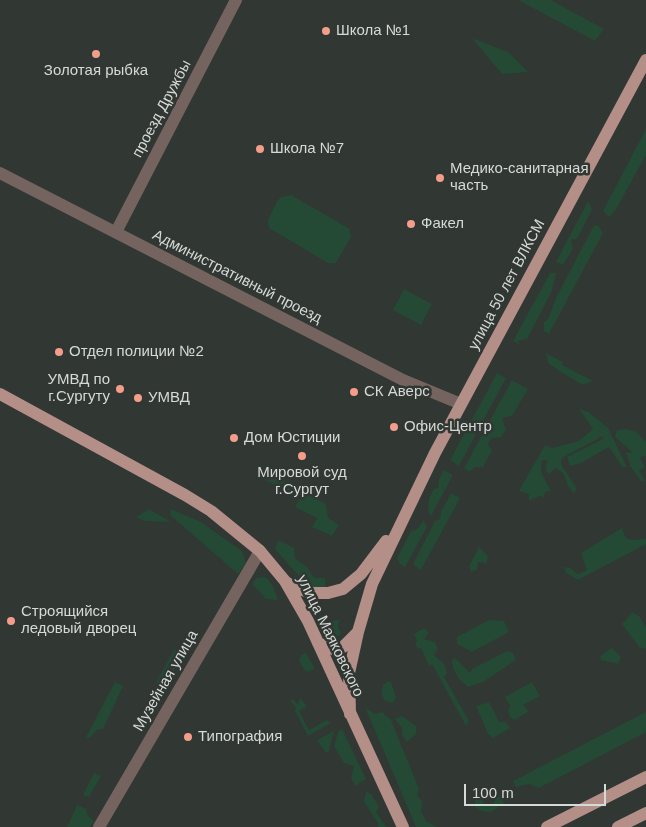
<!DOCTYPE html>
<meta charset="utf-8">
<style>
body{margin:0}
#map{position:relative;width:646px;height:827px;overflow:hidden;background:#313733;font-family:Arial,sans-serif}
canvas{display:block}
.scale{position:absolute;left:464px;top:784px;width:142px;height:22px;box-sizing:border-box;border:2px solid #d6dad7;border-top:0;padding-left:6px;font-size:15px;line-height:18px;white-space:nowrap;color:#d6dad7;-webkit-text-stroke:4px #313733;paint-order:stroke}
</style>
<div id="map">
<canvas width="646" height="827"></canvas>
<div class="scale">100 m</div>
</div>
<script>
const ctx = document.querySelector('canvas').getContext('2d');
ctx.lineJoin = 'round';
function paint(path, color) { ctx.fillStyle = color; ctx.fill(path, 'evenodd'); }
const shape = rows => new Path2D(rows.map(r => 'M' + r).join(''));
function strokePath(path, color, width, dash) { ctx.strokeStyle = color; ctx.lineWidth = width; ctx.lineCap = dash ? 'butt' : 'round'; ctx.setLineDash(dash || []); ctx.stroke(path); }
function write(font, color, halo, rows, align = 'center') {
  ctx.font = font + ' Arial,sans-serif'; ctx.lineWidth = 5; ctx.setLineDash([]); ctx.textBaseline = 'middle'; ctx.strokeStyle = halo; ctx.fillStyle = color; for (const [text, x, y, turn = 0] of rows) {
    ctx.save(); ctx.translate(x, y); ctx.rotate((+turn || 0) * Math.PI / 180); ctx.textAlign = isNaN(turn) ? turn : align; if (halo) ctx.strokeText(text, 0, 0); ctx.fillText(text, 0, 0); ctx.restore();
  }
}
const green = shape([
 [518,0,551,0,604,29,595,41],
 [472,38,508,52,528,72,502,74],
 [646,129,646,155,615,211,609,217,603,211],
 [291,195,350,229,351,237,336,263,328,263,269,228,268,220,277,201,281,197],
 [588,201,592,209,577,239,571,239,573,249,563,265,556,262],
 [594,225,599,226,603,233,549,334,544,331,544,322,548,319,556,298],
 [550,273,556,273,552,291,527,339,518,341,520,345,513,341],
 [404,289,432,304,421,325,393,310],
 [546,353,563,362,562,365,593,381,583,385,561,372,548,363],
 [497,373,506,378,459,466,450,460],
 [512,380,528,389,512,416,502,418,506,430,501,437,491,438,488,444,492,451,483,467,475,467,469,472,464,468],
 [579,409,589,412,608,428,627,467,622,467,609,447,581,463,570,466,567,457,603,439,603,436,562,458,561,464,577,489,574,493,568,486,564,474,556,468,549,474,546,471,547,461,542,460,541,472,551,491,545,492,544,497,539,496,529,501,529,494,519,491,545,445,552,448,579,441,593,429],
 [626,429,635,431,646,442,646,456,640,457,645,468,639,470,645,481,641,481,630,466,626,452,633,453,615,437,617,430],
 [444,470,453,475,431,516,428,511,429,498,434,489,438,488,439,479],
 [265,471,295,487,292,493,261,478],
 [303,492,326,504,328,518,339,525,332,536,312,527,317,518,295,507],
 [451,493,460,498,421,570,419,569,413,564,435,521,440,519,441,512],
 [149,509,171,522,145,521,136,517],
 [171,509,201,522,242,551,246,563,238,574,170,515],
 [424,520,427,527,405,567,399,563,397,558,411,531,417,529],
 [622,528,626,538,632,540,646,539,646,544,578,580,566,573,564,567,570,568,578,574,587,570,581,553],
 [278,540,294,548,295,558,307,567,314,578,325,578,326,588,310,589,275,549],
 [479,547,488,556,487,563,478,562,477,570,471,572,469,566],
 [266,577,273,586,278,600,266,599,252,584,256,578],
 [633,612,640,617,646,628,646,649,639,647,622,624],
 [340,620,338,627,341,633,336,638,331,634,327,624,330,621],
 [489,620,504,621,509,632,472,652,457,644,457,637],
 [424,628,429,633,424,639,435,642,438,649,434,655,444,664,447,673,444,677,469,721,466,726,432,664,429,666,421,648,417,649,415,643,417,641,414,634],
 [175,648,180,659,165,687,156,683],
 [612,648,621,657,618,664,601,660,600,656],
 [507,651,513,653,516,660,483,682,468,687,459,679,453,668,452,660,455,658,470,673,472,669],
 [306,653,315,669,306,672,299,661,301,655],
 [388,681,391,682,396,697,393,703,385,701,381,694,383,685],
 [115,682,123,686,103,729,97,730,90,738,86,737],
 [532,682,540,696,523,705,529,711,515,720,510,717,508,711,510,706,505,697],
 [292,698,298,705,300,698,307,706,299,711,309,730,327,720,331,723,308,736,295,711,296,707,291,702],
 [489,702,499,722,506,722,510,728,493,738,488,734,476,706],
 [365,707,375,714,382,712,391,720,419,789,417,795,422,801,421,811,426,821,437,827,416,827],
 [646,712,646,732,539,788,529,784,516,787,513,781],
 [402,716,416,726,416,734,407,742,402,735,402,728,395,719],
 [342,729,366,779,355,786,351,777,354,766,344,763,334,746,338,732],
 [334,731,329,751,326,753,317,740],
 [94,773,101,776,89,797,83,795],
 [366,791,372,795,379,807,376,812,386,827,378,827,378,823,364,802],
 [500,796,504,803,491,812,482,811,475,807,475,800,482,799,485,805,494,803,496,797],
 [77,805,86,809,88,816,94,821,90,827,67,827]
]);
const minor = shape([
 [0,173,403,380,461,404],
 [116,232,236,0],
 [99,827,260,551]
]);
const major = shape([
 [0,394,185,495,211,511,260,551,285,581,308,621,403,827],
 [286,582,297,589,314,593,328,593,343,589,361,574,386,541],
 [318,643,335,650,343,647,358,632],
 [350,714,349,673,358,632,372,584,435,453,646,60],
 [547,827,646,777],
 [618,827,646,813]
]);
const markers = [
 [326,31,5,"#f49d8b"],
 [96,54,5,"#f49d8b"],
 [260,149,5,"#f49d8b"],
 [440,178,5,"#f49d8b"],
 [411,224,5,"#f49d8b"],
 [59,352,5,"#f49d8b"],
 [120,389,5,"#f49d8b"],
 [354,392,5,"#f49d8b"],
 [138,398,5,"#f49d8b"],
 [394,427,5,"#f49d8b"],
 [234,438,5,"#f49d8b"],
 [302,456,5,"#f49d8b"],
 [11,621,5,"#f49d8b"],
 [188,737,5,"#f49d8b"]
];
const poiNames = [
 ["Школа №1",336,31],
 ["Золотая рыбка",96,71,"center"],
 ["Школа №7",270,149],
 ["Медико-санитарная",450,169],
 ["часть",450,186],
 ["Факел",421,224],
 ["Отдел полиции №2",69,352],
 ["УМВД по",110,380,"right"],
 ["г.Сургуту",110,397,"right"],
 ["СК Аверс",364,392],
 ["УМВД",148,398],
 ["Офис-Центр",404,427],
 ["Дом Юстиции",244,438],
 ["Мировой суд",302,473,"center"],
 ["г.Сургут",302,490,"center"],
 ["Строящийся",21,612],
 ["ледовый дворец",21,629],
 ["Типография",198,737]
];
const streetNames = [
 ["проезд Дружбы",162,109,-62],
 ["Административный проезд",237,277,27],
 ["улица 50 лет ВЛКСМ",507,285,-62],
 ["улица Маяковского",330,636,64],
 ["Музейная улица",166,681,-60]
];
paint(green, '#244935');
strokePath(minor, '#75635f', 12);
strokePath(major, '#b48f87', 12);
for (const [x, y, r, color] of markers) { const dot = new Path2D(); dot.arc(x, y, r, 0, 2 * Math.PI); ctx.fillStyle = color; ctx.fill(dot); strokePath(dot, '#313733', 2); }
write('15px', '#d6dad7', '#313733', poiNames, 'left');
write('15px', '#d6dad7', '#313733', streetNames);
</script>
